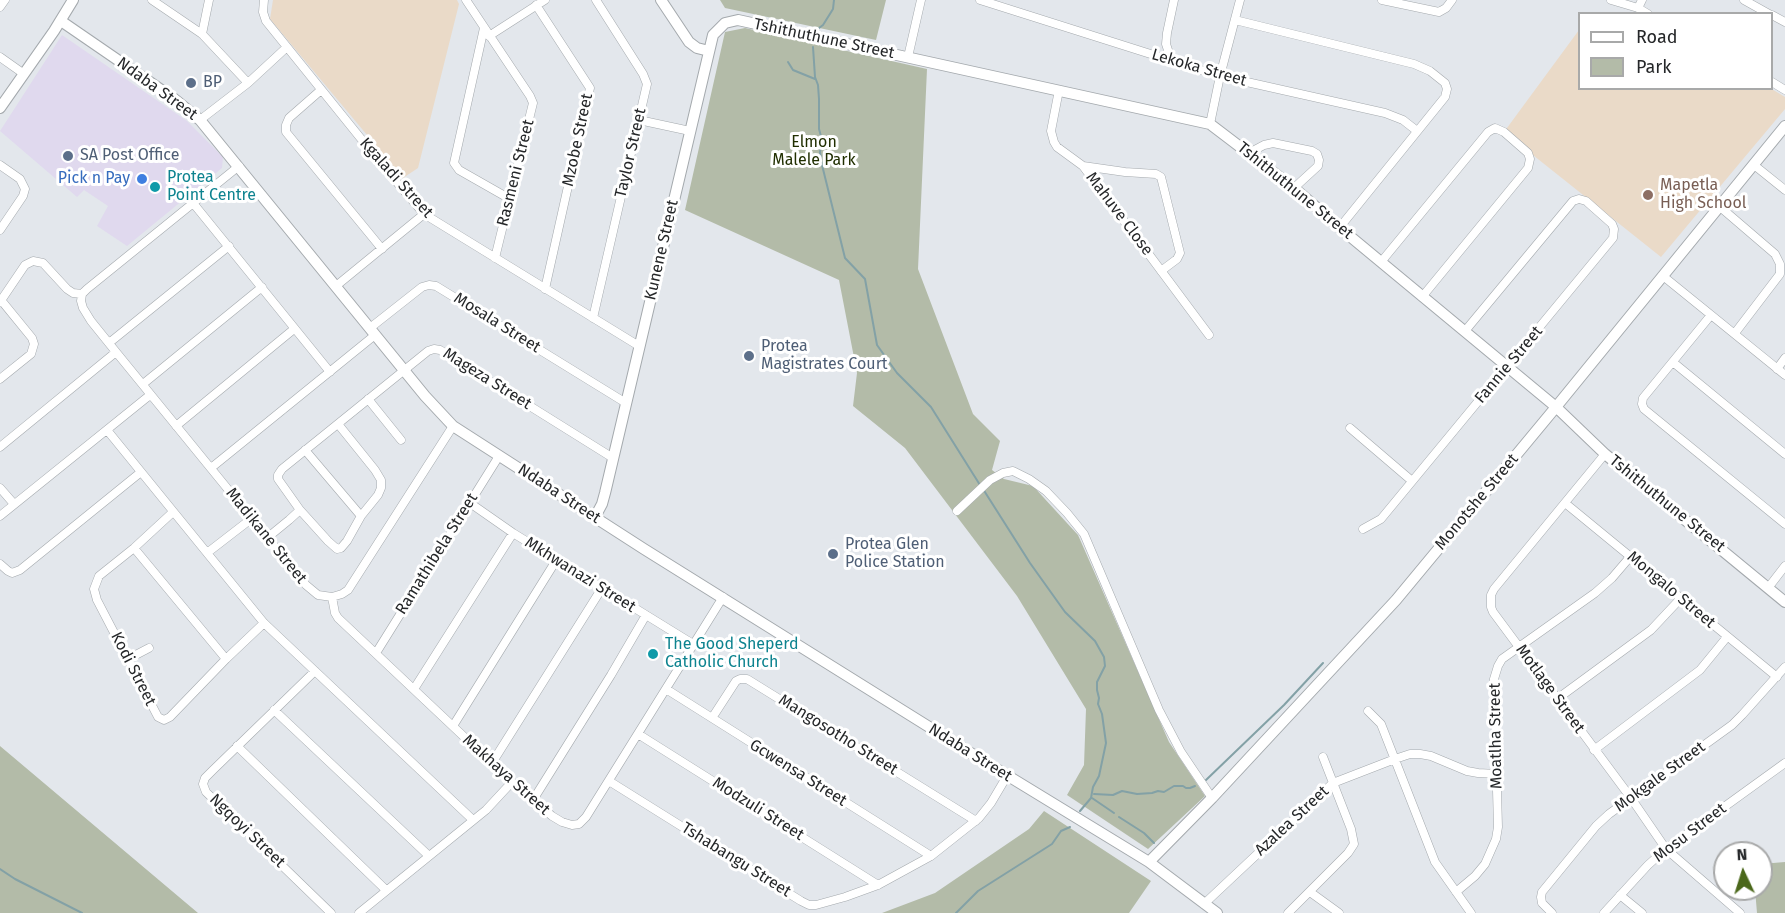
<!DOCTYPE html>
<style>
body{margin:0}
#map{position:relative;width:1785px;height:913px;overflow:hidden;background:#e3e7ec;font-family:"Fira Sans",sans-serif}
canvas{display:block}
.legend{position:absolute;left:1578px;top:12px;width:195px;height:78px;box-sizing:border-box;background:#fff;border:2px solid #a8a9a9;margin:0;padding:8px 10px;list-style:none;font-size:18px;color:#252729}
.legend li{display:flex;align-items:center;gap:12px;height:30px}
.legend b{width:30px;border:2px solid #a8a9a9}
.north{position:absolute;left:1713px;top:841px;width:60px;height:60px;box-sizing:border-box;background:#fff;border:2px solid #a8a9a9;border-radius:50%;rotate:356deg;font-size:16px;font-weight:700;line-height:24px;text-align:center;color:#252729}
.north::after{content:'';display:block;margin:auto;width:21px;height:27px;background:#4b681b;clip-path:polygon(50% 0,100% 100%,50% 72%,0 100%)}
</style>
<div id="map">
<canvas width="1785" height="913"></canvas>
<ul class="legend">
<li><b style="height:8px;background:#fff"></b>Road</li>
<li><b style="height:16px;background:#b3bba8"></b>Park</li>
</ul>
<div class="north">N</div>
</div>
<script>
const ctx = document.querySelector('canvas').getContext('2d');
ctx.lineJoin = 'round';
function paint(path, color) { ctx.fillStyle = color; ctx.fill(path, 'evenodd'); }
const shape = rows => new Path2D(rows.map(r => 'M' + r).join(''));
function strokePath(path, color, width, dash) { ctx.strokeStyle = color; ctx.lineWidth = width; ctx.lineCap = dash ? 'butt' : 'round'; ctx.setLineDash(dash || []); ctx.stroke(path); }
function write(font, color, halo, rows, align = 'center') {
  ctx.font = font + ' "Fira Sans",sans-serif'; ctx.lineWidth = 6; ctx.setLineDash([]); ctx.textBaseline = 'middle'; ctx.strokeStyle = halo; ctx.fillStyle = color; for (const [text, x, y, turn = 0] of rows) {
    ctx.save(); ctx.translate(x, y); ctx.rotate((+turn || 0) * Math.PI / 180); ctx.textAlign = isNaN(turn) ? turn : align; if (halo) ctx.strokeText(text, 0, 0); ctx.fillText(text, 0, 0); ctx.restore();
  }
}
const commercial = shape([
 [62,35,187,121,223,157,222,168,127,246,97,226,108,206,84,190,77,197,0,131]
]);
const education = shape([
 [273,0,457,0,459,4,418,168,403,178,270,19],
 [1579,30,1580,88,1770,88,1785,97,1785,109,1661,257,1504,132]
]);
const green = shape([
 [720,0,886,0,876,40,725,8],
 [745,28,927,69,918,269,973,414,1000,441,992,470,1004,479,1033,486,1078,535,1169,742,1205,796,1148,849,1067,795,1084,765,1086,709,1017,596,905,448,853,406,857,373,839,280,685,210,725,32],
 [0,746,198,913,0,913],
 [1044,811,1151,881,1129,913,882,913,935,893,1029,829],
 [1785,862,1785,913,1757,913,1755,889,1761,889,1761,864]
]);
const stream = shape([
 [819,28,823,25,833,9,834,0],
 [813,47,815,77,818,85,819,99,819,129,822,140,820,152,822,165,845,258,865,279,877,345,897,373,931,407,980,485],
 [788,62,793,70,815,79],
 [983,489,1030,563,1065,612,1095,641,1104,657,1105,666,1097,682,1097,690,1099,698,1098,704,1102,714,1106,743,1099,776,1093,787,1091,798,1080,811],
 [1206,780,1284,705,1323,663],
 [1094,794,1113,795,1122,791,1137,794,1152,793,1158,791,1164,792,1174,786,1183,786,1186,788,1190,788,1195,786],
 [1092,798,1114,813],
 [1119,817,1144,833,1154,843],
 [0,869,15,879,82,913],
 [956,913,978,891,1052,844,1061,831,1070,827]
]);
const street = shape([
 [152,0,202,34,248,83],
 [264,0,263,12,266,21,383,166,424,214,639,346],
 [466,0,530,96,533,103,495,258],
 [980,0,1220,76,1385,113,1403,120,1417,131],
 [1382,0,1439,12,1446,8,1452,0],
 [1611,0,1638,8,1648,14],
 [1744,0,1769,14],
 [536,5,590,88,545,289],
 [0,7,5,0],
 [1638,8,1642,0],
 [1772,15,1785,22],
 [1235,20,1414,64,1430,71,1445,83,1447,89,1445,97,1340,227],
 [484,28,454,163,459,170,510,199],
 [202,34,209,0],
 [489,36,545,0],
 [0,57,24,74],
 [908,57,921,0],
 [1173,62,1170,56,1166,44,1167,33,1174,0],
 [1772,82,1785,90],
 [321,90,289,118,286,125,286,132,382,249],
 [1059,90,1051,131,1054,142,1057,147,1083,166,1209,335],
 [200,120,248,83,287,47],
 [639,120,690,131],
 [1210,124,1220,76,1240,0],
 [1249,153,1264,145,1273,143,1312,151,1317,154,1319,160,1318,166,1294,188],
 [0,165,20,179,25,189,23,196,0,230],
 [1754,165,1785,190],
 [239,166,87,289,82,294,81,301,83,308,91,321,116,352,306,585,318,595,332,597,342,594,348,590,453,426],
 [1083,166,1125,172,1156,174,1161,177,1180,253,1177,259,1161,271],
 [193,203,330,372],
 [1719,206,1775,254,1780,264,1780,274,1735,333],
 [1381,262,1488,132,1495,128,1504,132,1528,153,1530,159,1528,168,1422,297],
 [1663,276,1785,375],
 [336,286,424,214],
 [0,302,25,265,33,261,43,263,67,289,73,293,82,294],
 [1711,315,1643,398,1642,404,1644,409,1785,524],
 [593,318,647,84,643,74,596,0],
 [370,328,422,287,429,285,436,286,626,403],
 [109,343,229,246],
 [1674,363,1785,454],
 [1777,369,1785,358],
 [0,379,31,354,34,344,32,338,1,300],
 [143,384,262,287],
 [368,399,401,440],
 [338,424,375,470,381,480,381,488,378,495,361,516],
 [176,426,294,329],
 [1350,428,1412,481],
 [107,430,264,623,473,820],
 [0,447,116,352],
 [1605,454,1494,589,1491,595,1491,607,1493,612,1631,798,1666,849,1740,913],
 [211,468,375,335],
 [0,488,14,504],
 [470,503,513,533,693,644],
 [1565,503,1777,677],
 [300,510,328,541,337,549,341,548,347,541,361,516,305,450],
 [957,511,990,480,1003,473,1013,471,1029,479,1046,491,1067,513,1084,534,1159,710,1181,752,1212,798],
 [173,512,134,548,99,576,94,589,97,600,158,717,164,720,170,717,226,659,264,623],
 [0,516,150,395],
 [1363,529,1381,519,1613,238,1614,229,1612,224,1586,201,1579,199,1573,201,1465,331],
 [267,538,289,520,300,510,278,479,278,475,282,469,428,351,434,349,440,350,613,458],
 [134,548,226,659],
 [207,553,251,519],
 [0,564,8,571,12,573,20,570,141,472],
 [1768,588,1785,566],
 [332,597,335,613,338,618,512,782,552,816,562,822,572,825,579,824,586,817,723,597],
 [376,653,499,456],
 [128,659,149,648],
 [315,671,213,770,205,778,203,784,206,792,331,913],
 [414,689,513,533],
 [666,689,931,856],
 [1557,699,1651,630,1681,598],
 [274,710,429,856],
 [1368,711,1381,724,1435,862,1471,913],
 [712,718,736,681,740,679,747,679,976,821],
 [453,726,557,559],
 [638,734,878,885],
 [237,746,386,890],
 [1594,750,1700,670,1727,637],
 [492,763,602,588],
 [609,781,801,901,809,905,816,905,845,897,878,885,931,856,979,818,991,803,1007,776],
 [533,800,611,675,646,615],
 [1310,892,1339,913],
 [1456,892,1475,876,1485,864,1496,839,1498,827,1494,679,1498,666,1502,659,1595,593,1612,578,1630,557],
 [1620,895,1642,913],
 [1204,904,1333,783,1395,759,1410,754,1420,754,1431,756,1467,771,1478,773,1497,774],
 [359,913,486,810,512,782],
 [1288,913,1348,853,1354,844,1351,829,1323,757],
 [1552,913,1542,903,1541,897,1542,892,1596,826,1609,814,1732,725,1742,715,1785,667],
 [1604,913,1648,865,1666,849,1785,763]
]);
const secondary = shape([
 [661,0,689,42,697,48,709,51],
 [61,21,173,98,200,120,425,396,453,426,644,549,982,760,1149,862,1217,913],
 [0,108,54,31,73,0],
 [595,517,602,504,605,493,713,35,725,23,738,20,1210,124,1294,188,1346,233,1556,407,1605,454,1785,602],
 [1149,862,1212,798,1396,600,1556,407,1785,126]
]);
const markers = [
 [191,83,6,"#5c6f8a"],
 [68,156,6,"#5c6f8a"],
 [142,179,6,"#3f7fe0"],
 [155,187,6,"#0f9aa8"],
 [1648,195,6,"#8d6e63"],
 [749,356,6,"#5c6f8a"],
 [833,554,6,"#5c6f8a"],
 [653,654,6,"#0f9aa8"]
];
const streetNames = [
 ["Tshithuthune Street",824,39,12],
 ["Lekoka Street",1199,68,16],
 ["Ndaba Street",157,89,36],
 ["Mzobe Street",578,140,-78],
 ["Taylor Street",631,153,-77],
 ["Rasmeni Street",516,173,-76],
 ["Kgaladi Street",396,178,48],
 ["Tshithuthune Street",1295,191,39],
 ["Mahuve Close",1119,214,53],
 ["Kunene Street",662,250,-77],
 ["Mosala Street",497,323,32],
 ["Fannie Street",1509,365,-50],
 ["Mageza Street",487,379,32],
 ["Ndaba Street",559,494,33],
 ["Monotshe Street",1477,502,-50],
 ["Tshithuthune Street",1667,504,39],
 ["Madikane Street",266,536,51],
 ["Ramathibela Street",437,554,-58],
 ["Mkhwanazi Street",580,575,32],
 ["Mongalo Street",1671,590,40],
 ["Kodi Street",133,669,63],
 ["Motlage Street",1550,689,54],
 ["Mangosotho Street",838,735,32],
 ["Moatlha Street",1496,736,-91],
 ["Ndaba Street",970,753,32],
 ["Gcwensa Street",798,773,32],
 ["Makhaya Street",506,775,42],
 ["Mokgale Street",1660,777,-36],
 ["Modzuli Street",758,809,32],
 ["Azalea Street",1292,821,-43],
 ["Ngqoyi Street",247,831,44],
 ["Mosu Street",1690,833,-37],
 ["Tshabangu Street",736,860,32]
];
const serviceNames = [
 ["BP",203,83],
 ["SA Post Office",80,156],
 ["Protea",761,347],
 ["Magistrates Court",761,365],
 ["Protea Glen",845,545],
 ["Police Station",845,563]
];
const parkNames = [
 ["Elmon",814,143],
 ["Malele Park",814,161]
];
const cultureNames = [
 ["Protea",167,178],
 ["Point Centre",167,196],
 ["The Good Sheperd",665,645],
 ["Catholic Church",665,663]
];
const shopNames = [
 ["Pick n Pay",130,179]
];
const educationNames = [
 ["Mapetla",1660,186],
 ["High School",1660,204]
];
paint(commercial, '#e0d9ee');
paint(education, '#eadac8');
paint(green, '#b3bba8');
strokePath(stream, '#83a1a6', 2);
strokePath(street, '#a4a9ad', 9);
strokePath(secondary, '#a4a9ad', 12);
strokePath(street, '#fff', 8);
strokePath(secondary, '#fff', 10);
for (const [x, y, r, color] of markers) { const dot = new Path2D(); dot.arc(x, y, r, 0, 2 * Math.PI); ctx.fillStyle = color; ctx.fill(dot); strokePath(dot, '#fff', 2); }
write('16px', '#252729', '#fff', streetNames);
write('16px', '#4e5e75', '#fff', serviceNames, 'left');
write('16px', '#212f00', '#fff', parkNames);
write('16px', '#0d838f', '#fff', cultureNames, 'left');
write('16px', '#366cbe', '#fff', shopNames, 'right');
write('16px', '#785e54', '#fff', educationNames, 'left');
</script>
